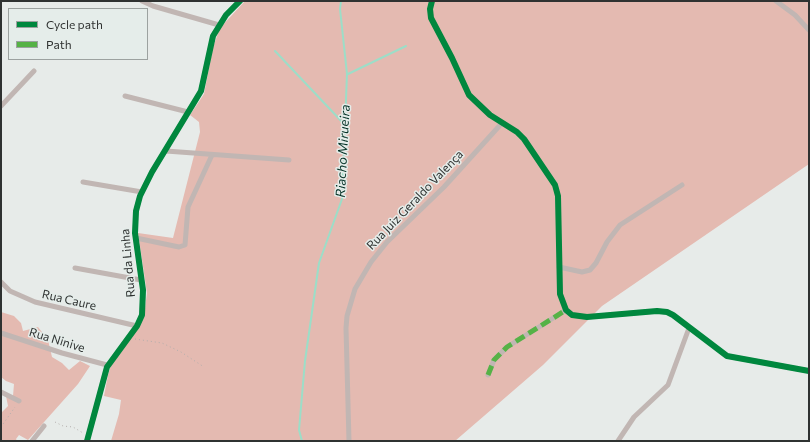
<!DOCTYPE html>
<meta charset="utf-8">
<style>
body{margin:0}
#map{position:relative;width:810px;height:442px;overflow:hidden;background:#e7ebe9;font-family:Commissioner,sans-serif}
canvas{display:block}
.frame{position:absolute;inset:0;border:2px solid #2f3231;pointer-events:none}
.legend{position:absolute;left:8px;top:8px;width:140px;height:52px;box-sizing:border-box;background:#e5edea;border:1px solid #9ca2a0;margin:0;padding:5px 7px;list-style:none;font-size:12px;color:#2f3231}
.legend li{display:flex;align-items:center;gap:8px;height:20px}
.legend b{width:20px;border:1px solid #9ca2a0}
</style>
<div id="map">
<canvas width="810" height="442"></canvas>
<div class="frame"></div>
<ul class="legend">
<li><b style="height:5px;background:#00873e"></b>Cycle path</li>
<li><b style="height:5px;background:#56b246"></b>Path</li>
</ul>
</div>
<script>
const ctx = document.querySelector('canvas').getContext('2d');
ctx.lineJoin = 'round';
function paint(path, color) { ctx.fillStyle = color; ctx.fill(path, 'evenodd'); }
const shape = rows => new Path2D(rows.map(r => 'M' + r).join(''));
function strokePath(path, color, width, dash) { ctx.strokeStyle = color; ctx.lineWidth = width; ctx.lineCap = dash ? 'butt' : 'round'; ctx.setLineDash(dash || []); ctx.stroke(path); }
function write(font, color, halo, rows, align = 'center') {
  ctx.font = font + ' Commissioner,sans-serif'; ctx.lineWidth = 3; ctx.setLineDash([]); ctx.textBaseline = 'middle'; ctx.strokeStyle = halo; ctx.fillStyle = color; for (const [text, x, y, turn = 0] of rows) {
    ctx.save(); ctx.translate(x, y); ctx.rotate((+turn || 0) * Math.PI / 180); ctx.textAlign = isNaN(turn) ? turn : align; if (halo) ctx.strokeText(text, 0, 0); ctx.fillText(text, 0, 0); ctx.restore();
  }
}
const forest = shape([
 [245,1,809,1,809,164,602,306,543,365,455,441,111,441,119,414,121,400,104,396,108,375,113,359,144,316,147,293,138,233,173,238,200,132,199,122,190,115,204,94,213,47,220,28],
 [1,312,14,316,21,323,23,331,38,327,48,340,52,357,62,363,69,370,80,361,90,366,78,384,28,440,19,435,16,439,17,441,1,441,1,413,8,406,6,396,13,396,14,384,6,381,1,377]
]);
const stream = shape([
 [275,51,345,125],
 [348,74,406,46],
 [302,441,299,430,305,361,319,263,342,199,347,74,340,9,341,1]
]);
const path = shape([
 [135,339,162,343,181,352,204,367],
 [55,422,63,426,73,427,83,433],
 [1,427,15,407]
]);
const minor = shape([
 [142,1,153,6,219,25],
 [432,1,430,9,431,18,452,58,469,95,490,115,517,132,524,139,555,185,558,196,560,294,566,310,572,315,587,317,657,311,667,312,673,315,727,356,809,371],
 [776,1,795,15,809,30],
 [125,96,188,112],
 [1,106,34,71],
 [166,151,289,160],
 [83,182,142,192],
 [136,238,179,247,185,245,188,207,212,155],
 [559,267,582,272,590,270,596,263,607,242,620,225,682,185],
 [75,268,141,280],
 [1,282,10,291,35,302,137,326],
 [1,333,62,353,107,365],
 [488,375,494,360,507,347,566,310],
 [1,392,19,401],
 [32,441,44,426],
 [87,441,107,367,137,326,142,315,143,290,135,233,136,211,140,196,152,172,201,91,213,36,226,15,240,1],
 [349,441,346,328,347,316,355,289,371,262,387,242,444,187,502,123],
 [618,441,634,417,668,385,689,328]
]);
const quiet = shape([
 [488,375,494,360,507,347,566,310]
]);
const cycleway = shape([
 [432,1,430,9,431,18,452,58,469,95,490,115,517,132,524,139,555,185,558,196,560,294,566,310,572,315,587,317,657,311,667,312,673,315,727,356,809,371],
 [87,441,107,367,137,326,142,315,143,290,135,233,136,211,140,196,152,172,201,91,213,36,226,15,240,1]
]);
const streetNames = [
 ["Rua Juiz Geraldo Valença",415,200,-46],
 ["Rua da Linha",128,263,-95],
 ["Rua Caure",69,300,13],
 ["Rua Ninive",57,340,17]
];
const waterNames = [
 ["Riacho Mirueira",343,151,-87]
];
paint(forest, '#e4bab1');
strokePath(stream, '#9cdec8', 2);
strokePath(path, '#b3aeac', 1, [1, 3]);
strokePath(minor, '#c1b6b3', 5);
strokePath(quiet, '#56b246', 5, [10, 5]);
strokePath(cycleway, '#00873e', 6);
write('12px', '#2f3231', '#e5edea', streetNames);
write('italic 13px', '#063327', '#e5edea', waterNames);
</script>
